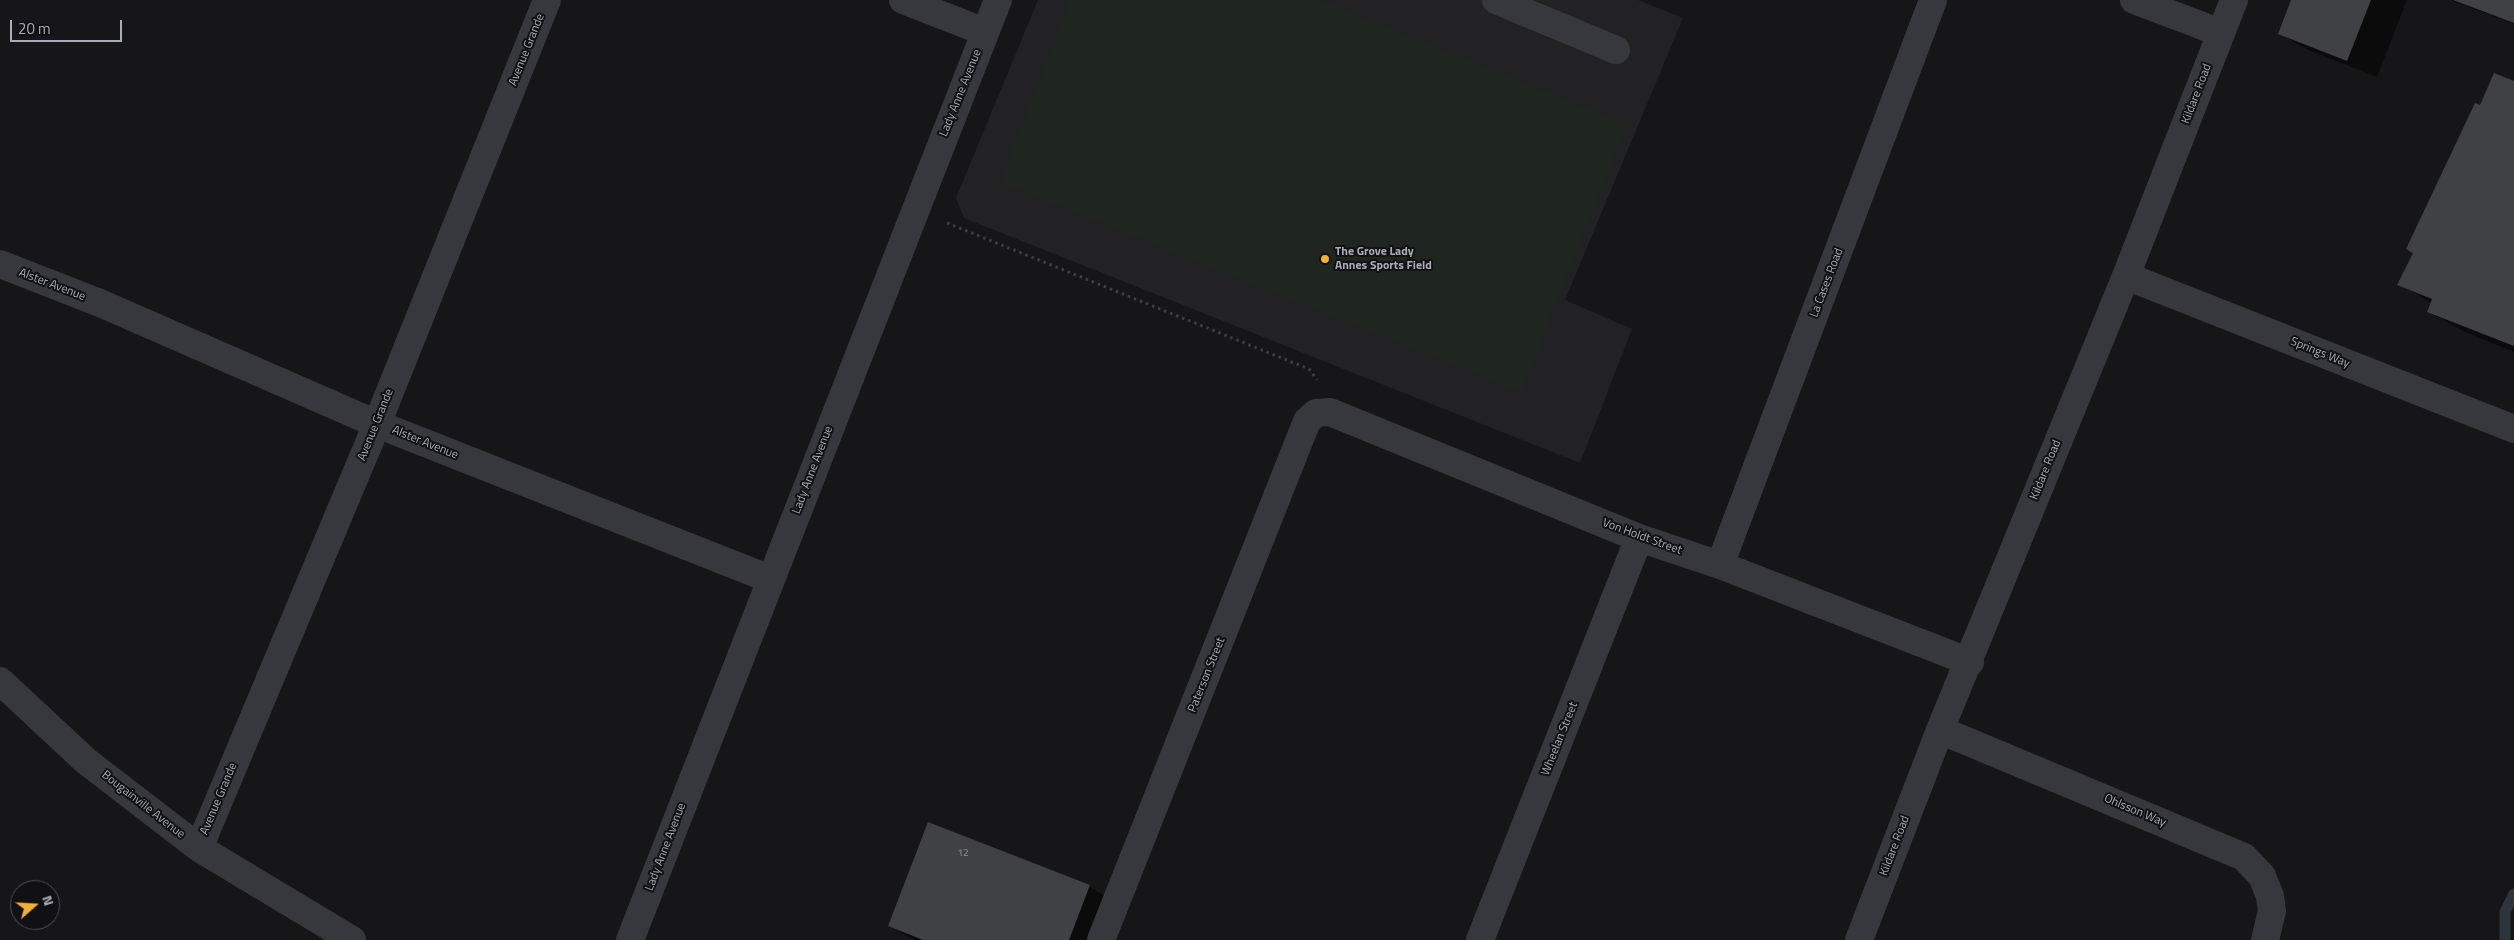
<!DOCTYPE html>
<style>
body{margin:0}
#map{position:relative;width:2514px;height:940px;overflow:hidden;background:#161618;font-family:"Titillium Web",sans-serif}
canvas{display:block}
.north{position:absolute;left:10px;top:880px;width:50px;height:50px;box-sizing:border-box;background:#111113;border:1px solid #4d4f55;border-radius:50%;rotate:71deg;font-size:14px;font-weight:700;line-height:20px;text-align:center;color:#a8adb8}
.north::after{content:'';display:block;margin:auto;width:18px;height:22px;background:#f2b134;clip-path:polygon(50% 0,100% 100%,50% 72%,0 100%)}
.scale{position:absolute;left:10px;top:20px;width:112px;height:22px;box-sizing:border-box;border:2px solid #a8adb8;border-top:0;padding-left:6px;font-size:15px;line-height:18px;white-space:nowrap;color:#a8adb8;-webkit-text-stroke:4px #111113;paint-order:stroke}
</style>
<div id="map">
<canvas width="2514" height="940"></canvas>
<div class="north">N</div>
<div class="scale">20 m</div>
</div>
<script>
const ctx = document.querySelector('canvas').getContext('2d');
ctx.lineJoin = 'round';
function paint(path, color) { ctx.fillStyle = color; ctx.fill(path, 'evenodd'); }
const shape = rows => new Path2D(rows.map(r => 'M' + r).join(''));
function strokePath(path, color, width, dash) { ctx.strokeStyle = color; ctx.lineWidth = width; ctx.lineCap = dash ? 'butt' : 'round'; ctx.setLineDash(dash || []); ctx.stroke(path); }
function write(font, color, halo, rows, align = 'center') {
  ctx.font = font + ' "Titillium Web",sans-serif'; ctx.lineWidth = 4; ctx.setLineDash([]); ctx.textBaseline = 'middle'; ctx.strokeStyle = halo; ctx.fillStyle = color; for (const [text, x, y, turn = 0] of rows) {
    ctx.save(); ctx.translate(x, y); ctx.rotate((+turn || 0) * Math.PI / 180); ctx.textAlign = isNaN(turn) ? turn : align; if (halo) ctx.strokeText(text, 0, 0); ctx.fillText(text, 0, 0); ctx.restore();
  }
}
const built = shape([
 [1038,0,1638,0,1683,18,1565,300,1632,329,1580,463,964,218,956,198]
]);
const green = shape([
 [1071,0,1319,0,1627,124,1521,392,999,182]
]);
const shadow = shape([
 [2292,0,2407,0,2377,77,2308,50,2279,33],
 [2450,0,2514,0,2514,24],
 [2514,82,2514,352,2465,332,2429,312,2432,303,2399,284,2481,106],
 [929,824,1090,887,1126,908,1113,940,914,940,889,926]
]);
const stream = shape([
 [2505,940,2505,912,2514,894]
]);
const building = shape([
 [2291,0,2371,0,2347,61,2278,34],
 [2453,0,2514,0,2514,23],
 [2494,73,2514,81,2514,346,2427,312,2432,299,2397,285,2413,253,2406,249,2475,103,2480,105],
 [928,822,1090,885,1069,940,923,940,888,926]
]);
const path = shape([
 [947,223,1309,369,1317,380]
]);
const minor = shape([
 [903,0,985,32],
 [1496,0,1616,50],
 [2134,0,2221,33],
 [0,264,100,303,377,424,770,579],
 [2126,276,2514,429],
 [1720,565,1933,0],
 [0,681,86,761,199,848,352,940],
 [1940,730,2244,857,2262,876,2270,896,2272,911,2265,940],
 [199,848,377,424,547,0],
 [630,940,998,0],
 [1101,940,1307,421,1316,413,1330,412,1639,538,1720,565,1970,662],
 [1480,940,1639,538],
 [1859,940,1940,730,2126,276,2234,0]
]);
const markers = [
 [1325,259,5,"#f2b134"]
];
const numberNames = [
 ["12",963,854]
];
const streetNames = [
 ["Avenue Grande",527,50,-68],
 ["Lady Anne Avenue",961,93,-68],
 ["Kildare Road",2197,94,-69],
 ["La Cases Road",1827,283,-69],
 ["Alster Avenue",52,285,21],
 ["Springs Way",2320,353,22],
 ["Avenue Grande",376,425,-68],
 ["Alster Avenue",425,443,22],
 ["Lady Anne Avenue",813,470,-69],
 ["Kildare Road",2046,470,-68],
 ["Von Holdt Street",1642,537,20],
 ["Paterson Street",1207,675,-68],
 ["Wheelan Street",1560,739,-68],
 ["Avenue Grande",219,799,-67],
 ["Bougainville Avenue",143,805,38],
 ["Ohlsson Way",2135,811,23],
 ["Kildare Road",1895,846,-69],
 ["Lady Anne Avenue",666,847,-69]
];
const poiNames = [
 ["The Grove Lady",1335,252],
 ["Annes Sports Field",1335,266]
];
paint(built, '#222225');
paint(green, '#1e261f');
paint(shadow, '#0007');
strokePath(stream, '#2c353c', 11);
paint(building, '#404145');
strokePath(path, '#3d3f44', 3, [2.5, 4]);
strokePath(minor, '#37383d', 28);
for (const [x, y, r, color] of markers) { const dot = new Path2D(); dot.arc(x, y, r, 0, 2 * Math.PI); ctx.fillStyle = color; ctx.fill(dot); strokePath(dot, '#111113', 2); }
write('10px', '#8e929b', null, numberNames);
write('12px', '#a8adb8', '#111113', streetNames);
write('bold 12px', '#a8adb8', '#111113', poiNames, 'left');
</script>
